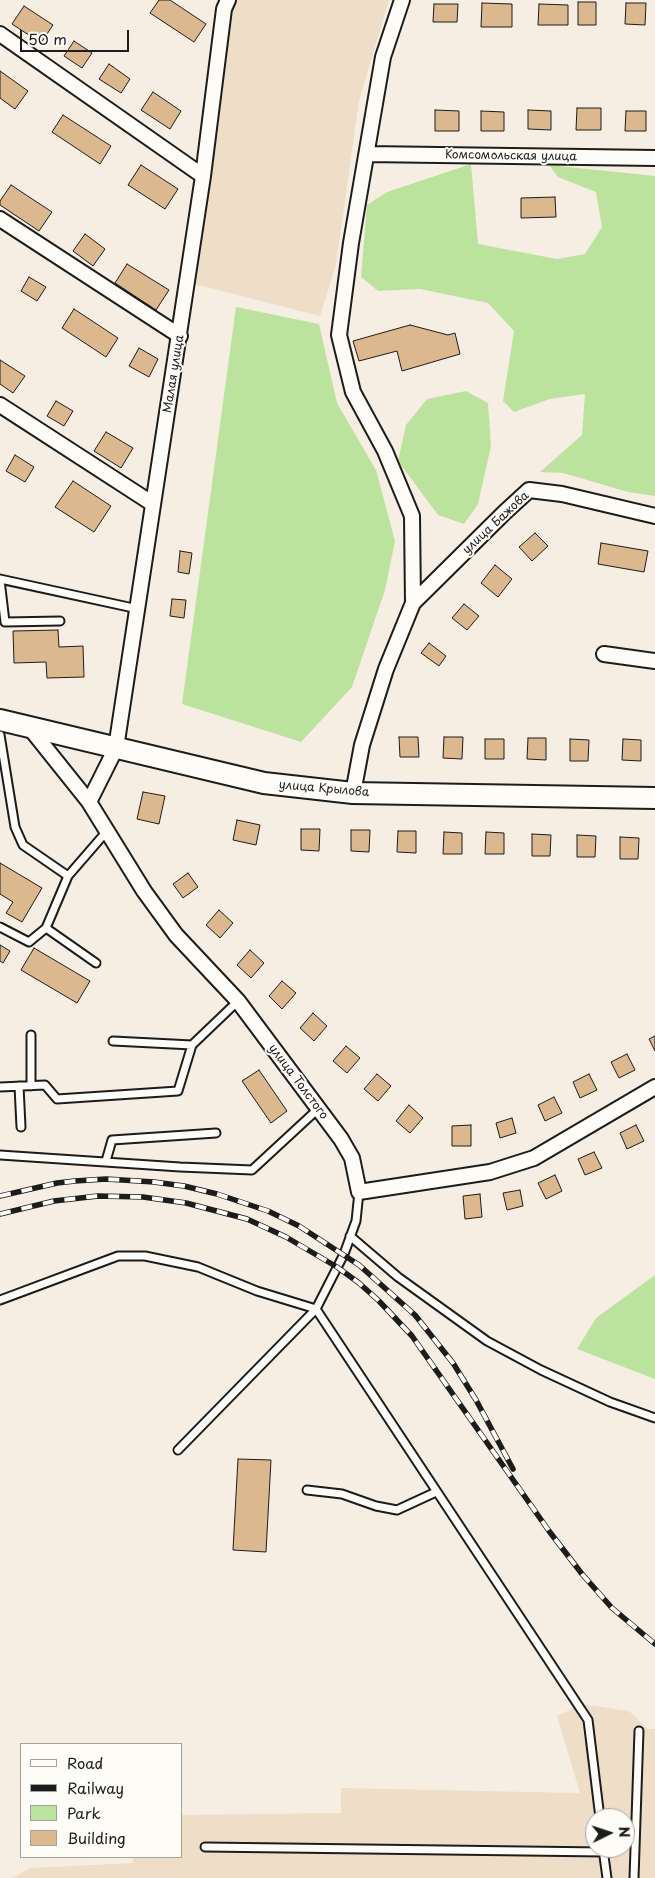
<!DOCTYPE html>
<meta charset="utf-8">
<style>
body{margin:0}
#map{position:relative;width:655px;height:1878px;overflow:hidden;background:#f6eee2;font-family:"Playpen Sans",sans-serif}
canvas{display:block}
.legend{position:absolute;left:20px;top:1743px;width:162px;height:115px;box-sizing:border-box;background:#fdfcf7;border:1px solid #a3a29f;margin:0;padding:6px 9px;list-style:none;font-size:15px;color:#1c1c1c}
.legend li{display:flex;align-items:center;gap:10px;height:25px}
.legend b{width:25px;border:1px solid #a3a29f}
.north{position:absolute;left:585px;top:1808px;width:50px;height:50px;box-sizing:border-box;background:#fdfcf7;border:1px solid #a3a29f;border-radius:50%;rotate:86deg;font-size:14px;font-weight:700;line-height:20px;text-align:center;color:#1c1c1c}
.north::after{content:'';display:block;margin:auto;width:18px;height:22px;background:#1c1c1c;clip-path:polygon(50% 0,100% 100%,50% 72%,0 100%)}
.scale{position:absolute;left:20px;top:30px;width:109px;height:22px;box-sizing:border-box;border:2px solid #1c1c1c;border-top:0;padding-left:6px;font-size:15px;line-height:18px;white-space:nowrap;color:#1c1c1c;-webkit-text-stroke:4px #fdfcf7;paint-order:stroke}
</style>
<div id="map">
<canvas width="655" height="1878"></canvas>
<ul class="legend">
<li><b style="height:6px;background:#fdfcf7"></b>Road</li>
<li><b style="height:6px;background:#1c1c1c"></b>Railway</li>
<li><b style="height:14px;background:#bce39e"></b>Park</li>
<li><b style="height:14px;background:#dbb88d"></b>Building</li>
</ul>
<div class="north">N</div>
<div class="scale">50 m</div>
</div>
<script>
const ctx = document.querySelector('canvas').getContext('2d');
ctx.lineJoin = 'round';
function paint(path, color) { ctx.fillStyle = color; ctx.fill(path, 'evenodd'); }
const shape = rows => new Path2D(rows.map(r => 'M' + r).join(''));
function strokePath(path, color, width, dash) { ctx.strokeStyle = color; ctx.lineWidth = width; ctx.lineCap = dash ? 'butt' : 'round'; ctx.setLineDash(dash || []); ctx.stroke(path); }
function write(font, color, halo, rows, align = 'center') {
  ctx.font = font + ' "Playpen Sans",sans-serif'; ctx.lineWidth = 4; ctx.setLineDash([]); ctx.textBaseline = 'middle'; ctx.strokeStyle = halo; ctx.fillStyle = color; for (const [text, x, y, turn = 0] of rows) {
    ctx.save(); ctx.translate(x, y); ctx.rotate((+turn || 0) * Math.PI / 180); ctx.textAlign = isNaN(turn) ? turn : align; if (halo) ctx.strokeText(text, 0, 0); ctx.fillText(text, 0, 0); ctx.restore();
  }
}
const built = shape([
 [234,0,389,0,359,101,336,265,320,316,194,284],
 [582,1704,629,1711,648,1729,655,1729,655,1878,12,1878,30,1868,133,1863,133,1857,181,1857,181,1815,341,1813,341,1788,580,1793,557,1716],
 [595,1818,625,1818,625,1848,595,1848]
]);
const green = shape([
 [471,164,478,244,557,259,585,254,602,227,596,192,558,177,549,165,655,176,655,496,628,492,563,473,540,472,582,435,585,394,550,399,514,412,503,401,514,331,488,303,420,289,378,291,361,277,367,205,387,192],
 [236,307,319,324,337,403,376,470,395,541,385,590,352,687,301,742,182,704],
 [466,391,488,403,491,446,478,504,464,524,438,515,398,461,406,425,427,399],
 [655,1275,655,1379,577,1349,596,1318]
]);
const building = shape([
 [159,0,170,0,206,24,194,42,150,13,159,0],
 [578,2,596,2,596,25,578,25,578,2],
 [482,3,512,4,512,27,481,27,482,3],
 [626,3,646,3,645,25,625,24,626,3],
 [434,4,458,4,457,22,433,22,434,4],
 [539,4,568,5,568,25,538,25,539,4],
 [24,6,53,25,41,43,12,24,24,6],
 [74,41,92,53,82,68,64,56,74,41],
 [109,64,130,79,121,93,99,79,109,64],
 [0,71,28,91,15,109,0,98,0,71],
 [153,92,181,111,170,129,141,110,153,92],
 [577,108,601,108,601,130,576,130,577,108],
 [435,110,459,111,459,131,435,131,435,110],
 [528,110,551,111,551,130,528,129,528,110],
 [481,111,504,112,504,131,481,131,481,111],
 [626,111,646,111,646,131,625,131,626,111],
 [63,115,111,146,100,164,52,132,63,115],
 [141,165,178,189,165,209,128,185,141,165],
 [11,185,52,212,39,231,0,205,0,201,11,185],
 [555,197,556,217,521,218,521,198,555,197],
 [85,234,105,249,93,266,73,251,85,234],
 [127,264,169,290,156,310,115,283,127,264],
 [29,277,46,287,37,301,21,291,29,277],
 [74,309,118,338,106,357,62,328,74,309],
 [410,325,448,335,455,333,460,354,402,371,397,351,359,361,353,341,410,325],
 [139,348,158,359,149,377,129,366,139,348],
 [0,360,25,376,13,393,0,384,0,360],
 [56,401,73,411,64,426,47,416,56,401],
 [106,432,133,448,121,468,94,451,106,432],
 [15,455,34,467,25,482,6,471,15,455],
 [73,481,111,506,94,532,55,507,73,481],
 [535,533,548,546,532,561,519,547,535,533],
 [601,543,648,551,644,572,598,564,601,543],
 [180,551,192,553,189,574,178,572,180,551],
 [495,565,512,579,498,597,481,583,495,565],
 [172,599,186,600,184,618,170,616,172,599],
 [464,604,479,616,467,630,452,618,464,604],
 [58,630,59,647,83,646,84,677,47,678,46,662,14,663,13,631,58,630],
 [429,643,446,656,439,666,421,653,429,643],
 [399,737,418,737,419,757,400,757,399,737],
 [444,737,463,737,462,759,443,758,444,737],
 [528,738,546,738,546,760,527,759,528,738],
 [485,739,504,739,504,759,485,759,485,739],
 [570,739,589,740,588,761,570,761,570,739],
 [623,739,641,740,641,761,622,760,623,739],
 [143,792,165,796,159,824,137,819,143,792],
 [237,820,260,825,256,845,233,840,237,820],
 [301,829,320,829,319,851,301,850,301,829],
 [351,830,370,830,369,852,351,851,351,830],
 [398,831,416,831,416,853,397,852,398,831],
 [444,832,462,833,462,854,443,854,444,832],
 [486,832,504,833,504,854,485,854,486,832],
 [532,834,551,835,550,856,532,856,532,834],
 [577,835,596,836,595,857,577,857,577,835],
 [620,837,639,838,638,859,620,859,620,837],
 [0,863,42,888,22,922,6,913,13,902,0,894,0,863],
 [188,873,198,887,183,898,173,884,188,873],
 [219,910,233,923,220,938,206,925,219,910],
 [0,945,10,951,3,963,0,961,0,945],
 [34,948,90,981,77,1003,21,970,34,948],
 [250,950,264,963,251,978,237,965,250,950],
 [282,981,296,993,282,1009,269,996,282,981],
 [313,1013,327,1026,314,1041,300,1028,313,1013],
 [655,1036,655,1051,649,1039,655,1036],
 [346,1046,360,1058,347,1073,333,1061,346,1046],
 [627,1054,635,1070,619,1078,611,1062,627,1054],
 [259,1070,287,1111,271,1123,242,1081,259,1070],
 [377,1074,391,1086,378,1101,364,1089,377,1074],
 [589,1074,597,1090,580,1098,573,1082,589,1074],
 [554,1097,562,1113,545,1121,538,1105,554,1097],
 [409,1105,423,1118,410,1133,396,1121,409,1105],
 [512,1118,516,1133,500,1138,496,1123,512,1118],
 [471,1125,471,1146,452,1146,452,1126,471,1125],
 [636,1125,644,1141,627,1149,620,1133,636,1125],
 [594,1152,602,1168,585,1175,578,1159,594,1152],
 [555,1175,562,1191,546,1199,538,1183,555,1175],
 [520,1190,523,1206,507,1210,503,1193,520,1190],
 [480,1194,482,1217,465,1219,463,1196,480,1194],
 [238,1459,271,1460,266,1552,233,1550,238,1459]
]);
const service = shape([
 [0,579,138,609],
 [0,580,5,622,60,621],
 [0,735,15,827,23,845,68,876],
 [0,927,29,942,46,928,68,876,107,831],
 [46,928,96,963],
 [31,1035,31,1086],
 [113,1041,192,1045],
 [19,1086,21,1127],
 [0,1087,45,1085,57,1099,178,1091,192,1045,238,1001],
 [0,1155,180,1167,252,1170,318,1109],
 [106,1161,112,1140,216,1133],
 [350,1236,398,1277,487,1341,541,1370,610,1402,655,1418],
 [0,1300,118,1256,145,1256,198,1267,257,1291,316,1309,588,1720,600,1818],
 [178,1450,316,1309,344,1254,356,1221,359,1192],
 [307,1490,342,1494,376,1506,397,1510,436,1492],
 [205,1847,604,1852],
 [603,1849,607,1878],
 [634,1878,639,1731]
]);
const minor = shape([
 [0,34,203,176],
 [367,154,655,158],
 [0,219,180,336],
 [0,405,153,504],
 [413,603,505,512,529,490,562,494,655,516],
 [604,654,655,661],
 [29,727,89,802,144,891,176,935,238,1001,341,1139,352,1158,359,1192,490,1172,534,1158,655,1087],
 [353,793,362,745,386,669,413,603,412,516,385,451,353,392,339,335,351,243,383,57,402,0],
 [89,802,116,748,203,176,224,9,228,0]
]);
const secondary = shape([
 [0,720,264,783,353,793,655,798]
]);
const rail = shape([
 [0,1196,57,1183,75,1181,106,1179,154,1182,184,1186,217,1194,268,1211,299,1226,359,1265,415,1315,453,1363,476,1400,513,1469],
 [0,1214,54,1201,98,1196,143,1197,186,1203,247,1219,286,1237,337,1267,359,1283,379,1301,412,1336,549,1531,582,1574,612,1608,655,1644]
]);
const streetNames = [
 ["Комсомольская улица",511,156,1],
 ["Малая улица",174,374,-81],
 ["улица Бажова",496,523,-43],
 ["улица Крылова",324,789,5],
 ["улица Толстого",298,1082,53]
];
paint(built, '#eedec8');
paint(green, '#bce39e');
paint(building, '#dbb88d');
strokePath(building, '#1c1c1c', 1);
strokePath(service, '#1c1c1c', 11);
strokePath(minor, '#1c1c1c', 18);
strokePath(secondary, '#1c1c1c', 24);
strokePath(service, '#fdfcf7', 7);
strokePath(minor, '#fdfcf7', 14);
strokePath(secondary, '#fdfcf7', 20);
strokePath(rail, '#1c1c1c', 5.5);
strokePath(rail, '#fdfcf7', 4, [11]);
write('12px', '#1c1c1c', '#fdfcf7', streetNames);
</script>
